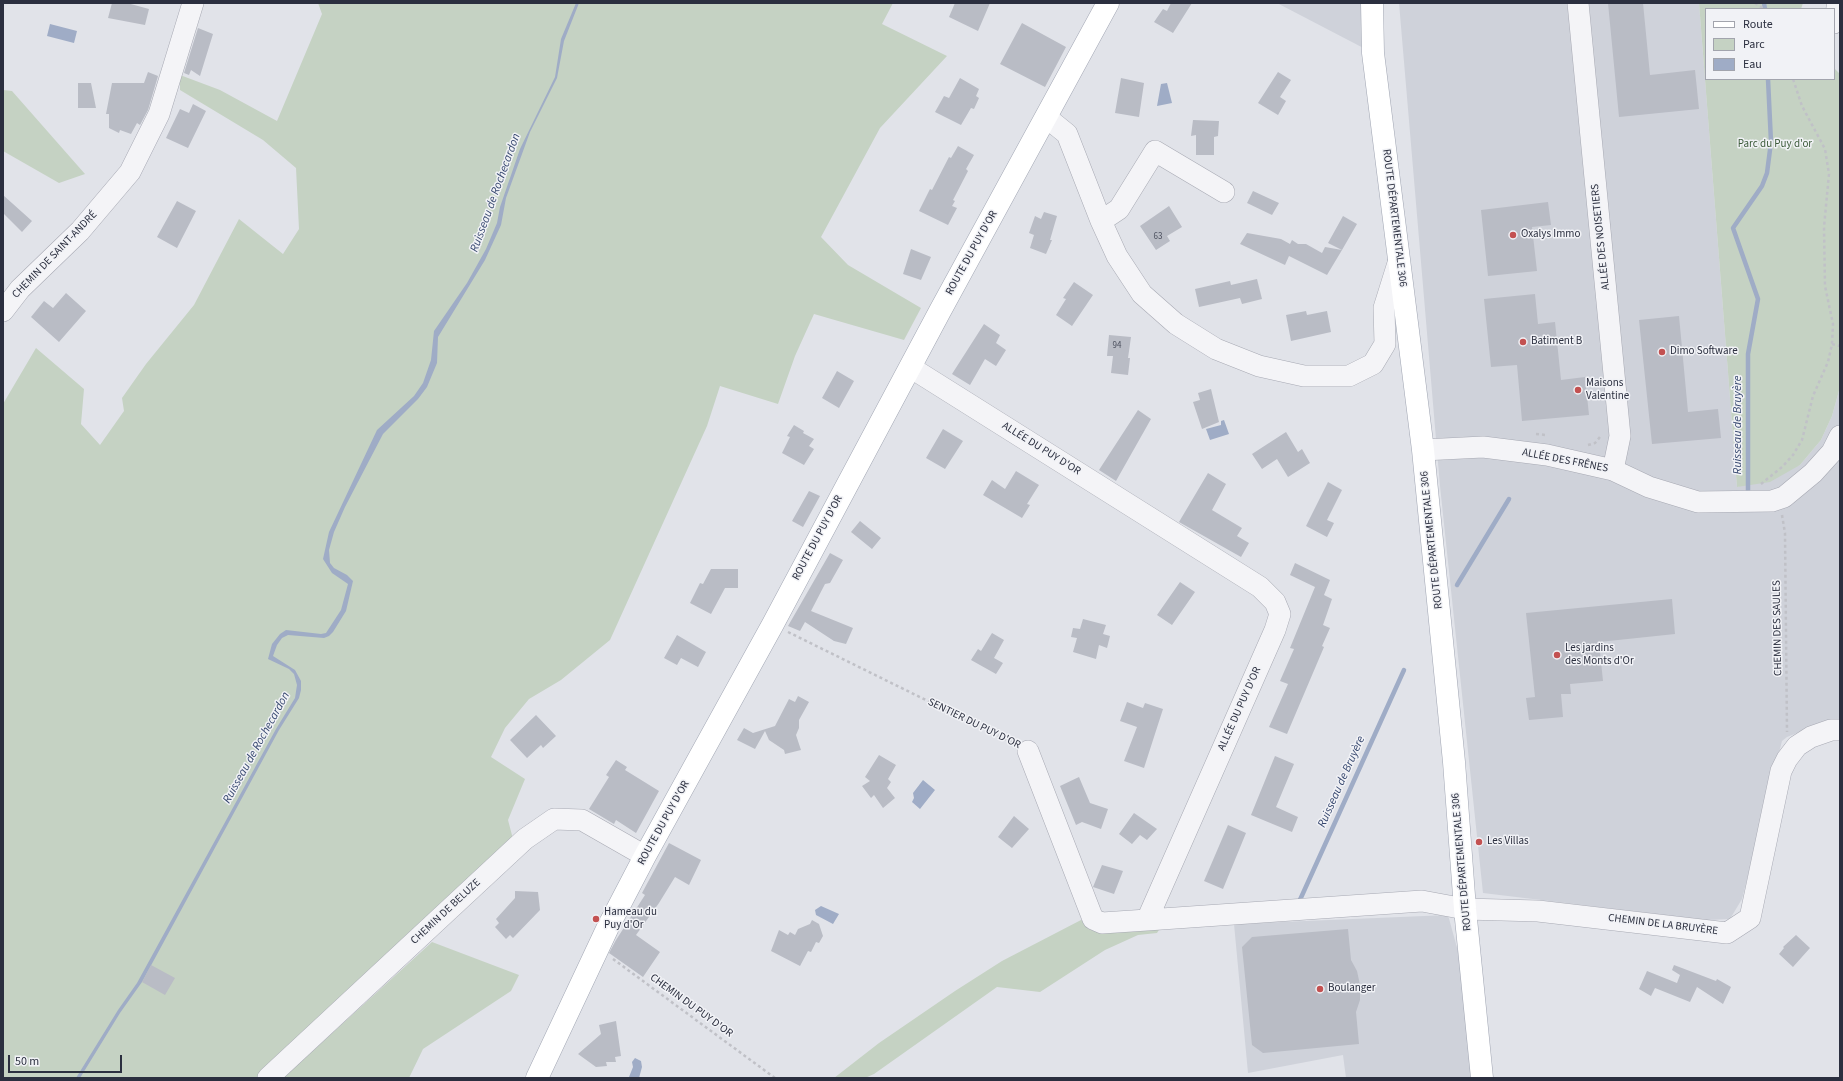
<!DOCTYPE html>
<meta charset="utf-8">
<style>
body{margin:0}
#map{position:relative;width:1843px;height:1081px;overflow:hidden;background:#e1e3e9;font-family:"Source Sans 3",sans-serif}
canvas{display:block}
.frame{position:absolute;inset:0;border:4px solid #2b2f3f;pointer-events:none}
.legend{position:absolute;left:1705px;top:8px;width:130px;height:72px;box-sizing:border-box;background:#f1f2f6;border:1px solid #a2a4ad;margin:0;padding:5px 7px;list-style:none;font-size:12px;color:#2b2f3f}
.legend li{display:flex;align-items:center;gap:8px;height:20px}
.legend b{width:20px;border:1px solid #a2a4ad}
.scale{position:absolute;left:8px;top:1055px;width:114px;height:18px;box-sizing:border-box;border:2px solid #2b2f3f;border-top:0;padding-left:5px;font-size:12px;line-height:14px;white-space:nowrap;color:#2b2f3f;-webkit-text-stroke:3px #f1f2f6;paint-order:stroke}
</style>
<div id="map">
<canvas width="1843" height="1081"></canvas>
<div class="frame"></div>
<ul class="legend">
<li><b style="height:5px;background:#fff"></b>Route</li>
<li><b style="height:11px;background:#c5d2c3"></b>Parc</li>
<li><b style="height:11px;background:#9facc6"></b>Eau</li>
</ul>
<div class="scale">50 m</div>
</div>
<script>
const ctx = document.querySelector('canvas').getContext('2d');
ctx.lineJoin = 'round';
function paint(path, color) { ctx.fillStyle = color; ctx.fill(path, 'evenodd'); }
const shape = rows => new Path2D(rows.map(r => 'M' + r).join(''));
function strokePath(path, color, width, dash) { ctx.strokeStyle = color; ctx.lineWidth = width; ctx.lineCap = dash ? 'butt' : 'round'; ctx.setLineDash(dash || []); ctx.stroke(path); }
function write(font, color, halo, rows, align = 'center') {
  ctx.font = font + ' "Source Sans 3",sans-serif'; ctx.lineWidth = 3; ctx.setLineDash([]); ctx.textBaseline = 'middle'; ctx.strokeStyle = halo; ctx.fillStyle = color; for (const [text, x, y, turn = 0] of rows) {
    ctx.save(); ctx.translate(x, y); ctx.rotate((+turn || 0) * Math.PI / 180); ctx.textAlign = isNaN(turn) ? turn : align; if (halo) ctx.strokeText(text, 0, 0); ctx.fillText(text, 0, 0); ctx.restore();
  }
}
const built = shape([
 [1277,3,1372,3,1373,53],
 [1399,3,1699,3,1737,487,1800,465,1821,440,1832,416,1840,387,1840,725,1820,724,1787,737,1782,741,1742,899,1730,919,1707,920,1483,893,1440,486],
 [1448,915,1493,1078,1346,1078,1343,1055,1248,1073,1234,924]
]);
const green = shape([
 [318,3,893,3,882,24,947,56,880,128,821,237,848,265,921,308,904,340,814,314,795,356,778,404,720,386,707,426,610,640,561,680,529,699,505,728,491,757,525,779,508,820,513,839,259,1078,3,1078,3,404,36,348,84,389,81,424,100,445,124,411,122,398,146,364,194,305,239,219,283,254,299,229,296,168,263,140,180,90,180,75,220,90,277,121,322,14],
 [1699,3,1803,3,1801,9,1706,9,1706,79,1834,79,1834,68,1840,74,1840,387,1832,416,1821,440,1800,465,1770,482,1737,487],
 [3,90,12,91,85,174,59,183,3,151],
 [1081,920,1115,930,1162,925,1157,933,1138,935,1105,950,1040,992,997,987,874,1074,865,1078,834,1078,879,1043,955,991,1002,961],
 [432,942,519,975,511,991,423,1049,409,1078,283,1078]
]);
const water = shape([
 [576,3,579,3,564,41,557,78,530,132,506,198,501,225,485,260,438,337,437,363,427,387,418,399,383,434,345,507,334,532,329,550,330,563,334,568,347,575,353,581,346,611,333,632,329,636,324,638,288,635,282,638,277,645,273,656,295,670,301,681,301,690,299,698,279,730,142,982,120,1013,80,1078,76,1078,118,1010,137,983,276,729,295,698,297,685,294,674,289,669,268,659,272,644,280,634,286,630,321,634,326,633,341,610,348,584,332,573,323,559,329,532,377,430,414,396,423,383,431,360,434,331,467,283,486,249,497,223,500,207,520,149,555,77,561,39],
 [50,24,77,31,74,43,47,36],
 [1167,83,1172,103,1157,106,1161,84],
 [1224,420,1229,434,1210,440,1206,429,1221,425,1221,421],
 [923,780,935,790,920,809,912,802,914,798,913,793],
 [821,906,839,914,833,924,816,915,815,910],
 [635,1058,641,1061,642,1067,639,1078,629,1077,633,1067,632,1062]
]);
const stream = shape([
 [1764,3,1765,9],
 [1748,497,1748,354,1758,299,1733,228,1762,186,1767,173,1771,142,1768,79],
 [1457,585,1509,499],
 [1299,902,1404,670]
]);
const building = shape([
 [112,3,127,3,149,9,145,25,108,18],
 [955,3,990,3,978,31,949,17],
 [1171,3,1192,3,1173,33,1154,22,1163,9,1167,11],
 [1608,3,1643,3,1650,75,1695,70,1699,109,1619,117],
 [1022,23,1066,47,1045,87,1000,64],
 [198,28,213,34,200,76,191,70,189,75,184,73],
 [148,72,158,76,148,110,140,125,137,123,131,134,120,130,119,133,109,128,109,114,106,114,112,83,144,83],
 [1278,72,1291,80,1280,97,1286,101,1278,115,1258,103],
 [960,78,979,89,976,96,979,98,974,109,971,108,961,125,935,112,944,96,949,98],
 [1121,78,1144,83,1139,117,1115,113],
 [78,83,91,83,96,108,78,108],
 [193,104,206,111,188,148,166,138,180,109,189,113],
 [1193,120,1219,121,1218,136,1214,137,1214,155,1196,155,1196,135,1191,136],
 [958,146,974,155,966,169,968,171,953,200,955,201,952,206,957,208,948,225,919,211,930,189,932,190,949,157,951,158],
 [1253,191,1279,203,1272,215,1247,203],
 [3,195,32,221,22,232,3,213],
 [177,201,196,211,177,248,157,237],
 [1548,202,1551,225,1532,227,1537,271,1488,276,1481,210],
 [1169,206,1182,227,1167,236,1170,241,1156,250,1140,226],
 [1044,212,1057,216,1050,240,1052,240,1046,254,1030,248,1034,235,1029,233,1035,216,1041,219],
 [1343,216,1357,224,1342,250,1328,243],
 [1247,233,1281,239,1290,244,1292,240,1298,244,1306,244,1322,253,1325,247,1342,250,1327,275,1289,256,1285,265,1240,244],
 [911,249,931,257,921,280,903,274],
 [1257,279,1262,299,1242,304,1240,298,1199,307,1195,289,1230,281,1231,285],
 [1074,282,1093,295,1072,326,1056,315,1066,299,1063,298],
 [66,293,86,311,59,342,31,317,44,301,53,308],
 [1535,294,1538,324,1555,322,1561,380,1585,377,1589,415,1522,421,1517,365,1491,367,1484,299],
 [1306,311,1307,315,1327,311,1331,332,1291,341,1286,315],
 [1679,316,1688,412,1718,409,1721,438,1652,444,1639,320],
 [984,324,1000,335,996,343,1006,350,996,366,985,359,970,385,952,374],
 [1109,335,1131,337,1128,358,1130,358,1128,375,1111,373,1113,356,1107,356],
 [837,371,854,381,839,408,822,398],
 [1211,389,1219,422,1202,429,1193,402,1200,400,1198,393],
 [1138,410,1151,419,1116,481,1099,470],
 [794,425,804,431,803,433,814,439,809,446,814,449,804,465,782,453,790,437,787,436],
 [943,429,963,441,945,469,926,458],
 [1286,432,1298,452,1302,449,1310,463,1288,477,1277,459,1262,469,1252,454],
 [1016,471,1039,485,1027,504,1030,505,1022,518,983,495,992,480,1005,489],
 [1208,473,1226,484,1212,510,1242,528,1237,536,1249,543,1241,557,1179,522],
 [1328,482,1342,490,1327,520,1334,523,1327,537,1306,526],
 [809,491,820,496,803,527,792,521],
 [860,521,881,538,872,549,851,532],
 [830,553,843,560,830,583,825,584,811,611,853,628,846,644,834,641,805,622,800,631,788,626],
 [1295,563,1330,580,1324,595,1332,599,1323,625,1330,628,1322,646,1324,647,1287,734,1269,727,1288,684,1280,681,1294,649,1290,648,1315,587,1290,575],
 [711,569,738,569,738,588,725,588,711,614,690,603,700,583,703,584],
 [1180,582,1195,592,1172,625,1157,615],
 [1672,599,1675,634,1599,642,1603,681,1570,684,1571,694,1561,694,1563,717,1529,720,1526,698,1535,697,1526,613],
 [1083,619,1106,625,1103,634,1110,636,1107,648,1099,645,1096,659,1073,652,1077,638,1071,637,1073,628,1080,629],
 [992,633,1004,640,994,658,1003,663,996,674,971,660,978,649,981,651],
 [677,635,706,652,698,667,681,658,677,665,664,658],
 [798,696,809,702,799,720,799,728,796,735,801,750,785,754,784,750,769,740,765,731,755,749,737,740,744,728,753,733,775,726,789,699,795,702],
 [1127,702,1143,708,1145,703,1163,709,1144,768,1124,761,1137,727,1120,721],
 [536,715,556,736,543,748,541,745,527,758,510,740],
 [879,755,896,765,888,779,891,782,887,788,895,798,883,808,874,795,871,798,862,786,870,781,865,777],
 [1275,756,1294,764,1276,807,1298,817,1292,832,1251,815],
 [616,760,627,767,625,770,659,791,636,833,616,820,614,824,589,809,609,777,606,775],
 [1079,777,1090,803,1108,809,1101,829,1082,822,1076,825,1060,786],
 [1134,813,1157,829,1147,840,1140,835,1132,844,1119,834],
 [1014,816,1029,829,1012,848,998,837],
 [1228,825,1246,833,1223,889,1204,881],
 [669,843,701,860,689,885,675,877,659,903,636,935,660,952,643,977,609,953,616,940,645,895,642,893],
 [1102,865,1123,871,1114,894,1093,887],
 [515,891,538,892,540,910,513,938,510,935,506,939,495,927,499,923,496,919,515,898],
 [812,920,819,924,823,936,819,943,816,942,811,952,808,951,800,966,771,951,779,930,788,935,790,932,795,935,798,929,810,924],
 [1348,929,1351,960,1357,971,1360,985,1360,1000,1356,1012,1359,1044,1263,1053,1252,1045,1242,947,1252,937],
 [1796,935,1810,948,1793,967,1779,954,1784,948,1783,947],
 [151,965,175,978,165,995,142,982],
 [1674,965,1716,981,1717,979,1731,987,1723,1004,1697,987,1690,1002,1655,988,1651,996,1639,989,1647,971,1677,983,1680,975,1672,970],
 [616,1021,621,1056,615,1057,616,1062,606,1062,607,1066,596,1067,578,1054,601,1034,599,1025]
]);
const path = shape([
 [1755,3,1764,9],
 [1832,344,1840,346],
 [1536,434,1546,435],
 [1588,445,1595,443,1600,437],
 [1761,484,1782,467,1793,455,1802,440,1813,396,1828,362,1832,344,1833,324,1825,286,1824,227,1829,174,1825,149,1802,106,1793,79],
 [1782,515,1785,533,1787,732],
 [788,632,1013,743],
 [613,959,775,1078]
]);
const minor = shape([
 [1578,3,1620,436,1613,470],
 [1834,23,1838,3],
 [1046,117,1067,134,1101,221,1117,256,1142,294,1176,324,1216,349,1259,366,1304,376,1349,376,1373,364,1385,344,1384,308,1399,260],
 [1101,221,1119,209,1155,151,1224,192],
 [3,311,20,289,80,231,130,172,159,114,193,3],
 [910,367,1260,587,1275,602,1280,614,1275,630,1147,920,1422,901,1465,909,1538,911,1727,933,1750,918,1781,771,1787,759,1797,746,1811,737,1831,730,1840,730],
 [1423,450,1483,447,1547,455,1613,470,1649,487,1698,502,1772,501,1784,497,1813,473,1832,452,1840,436],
 [1028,751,1093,919,1102,923,1147,920],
 [268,1078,525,839,554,819,582,820,645,856]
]);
const major = shape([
 [1372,3,1373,53,1423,450,1454,762,1465,909,1482,1078],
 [537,1078,608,927,645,856,773,624,940,311,1108,3]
]);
const markers = [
 [1513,235,4,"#c35151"],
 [1523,342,4,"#c35151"],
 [1662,352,4,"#c35151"],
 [1578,390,4,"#c35151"],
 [1557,655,4,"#c35151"],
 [1479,842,4,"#c35151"],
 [596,919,4,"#c35151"],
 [1320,989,4,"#c35151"]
];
const numberNames = [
 ["63",1158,237],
 ["94",1117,346]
];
const parkNames = [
 ["Parc du Puy d'or",1775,145]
];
const streetNames = [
 ["ROUTE DÉPARTEMENTALE 306",1394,218,83],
 ["ALLÉE DES NOISETIERS",1601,237,-96],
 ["ROUTE DU PUY D'OR",972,253,-61],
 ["CHEMIN DE SAINT-ANDRÉ",55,255,-46],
 ["ALLÉE DU PUY D'OR",1041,449,32],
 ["ALLÉE DES FRÊNES",1565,461,11],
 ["ROUTE DU PUY D'OR",818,538,-62],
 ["ROUTE DÉPARTEMENTALE 306",1432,540,-96],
 ["CHEMIN DES SAULES",1778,628,-91],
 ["ALLÉE DU PUY D'OR",1240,709,-66],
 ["SENTIER DU PUY D'OR",974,724,26],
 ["ROUTE DU PUY D'OR",664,823,-61],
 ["ROUTE DÉPARTEMENTALE 306",1462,862,-95],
 ["CHEMIN DE BELUZE",446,912,-43],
 ["CHEMIN DE LA BRUYÈRE",1663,925,7],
 ["CHEMIN DU PUY D'OR",691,1006,36]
];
const poiNames = [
 ["Oxalys Immo",1521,235],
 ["Batiment B",1531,342],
 ["Dimo Software",1670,352],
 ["Maisons",1586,384],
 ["Valentine",1586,397],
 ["Les jardins",1565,649],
 ["des Monts d'Or",1565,662],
 ["Les Villas",1487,842],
 ["Hameau du",604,913],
 ["Puy d'Or",604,926],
 ["Boulanger",1328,989]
];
const waterNames = [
 ["Ruisseau de Rochecardon",496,193,-70],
 ["Ruisseau de Bruyère",1738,425,-90],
 ["Ruisseau de Rochecardon",257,748,-61],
 ["Ruisseau de Bruyère",1342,782,-66]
];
paint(built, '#cfd2da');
paint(green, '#c5d2c3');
paint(water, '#9facc6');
strokePath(stream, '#9facc6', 4.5);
paint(building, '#b9bcc5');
strokePath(minor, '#a7a9b3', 22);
strokePath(major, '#a1a6b3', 23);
strokePath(path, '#c0c1c7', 2.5, [3, 3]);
strokePath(minor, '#f4f4f7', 21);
strokePath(major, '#fff', 22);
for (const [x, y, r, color] of markers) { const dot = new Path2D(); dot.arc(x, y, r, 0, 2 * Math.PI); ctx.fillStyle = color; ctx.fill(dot); strokePath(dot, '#f1f2f6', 1.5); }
write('9px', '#4e5260', null, numberNames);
write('11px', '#3b5a39', '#f1f2f6', parkNames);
write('11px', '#2b2f3f', '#f1f2f6', streetNames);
write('11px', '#2b2f3f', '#f1f2f6', poiNames, 'left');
write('italic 12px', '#384970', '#f1f2f6', waterNames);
</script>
